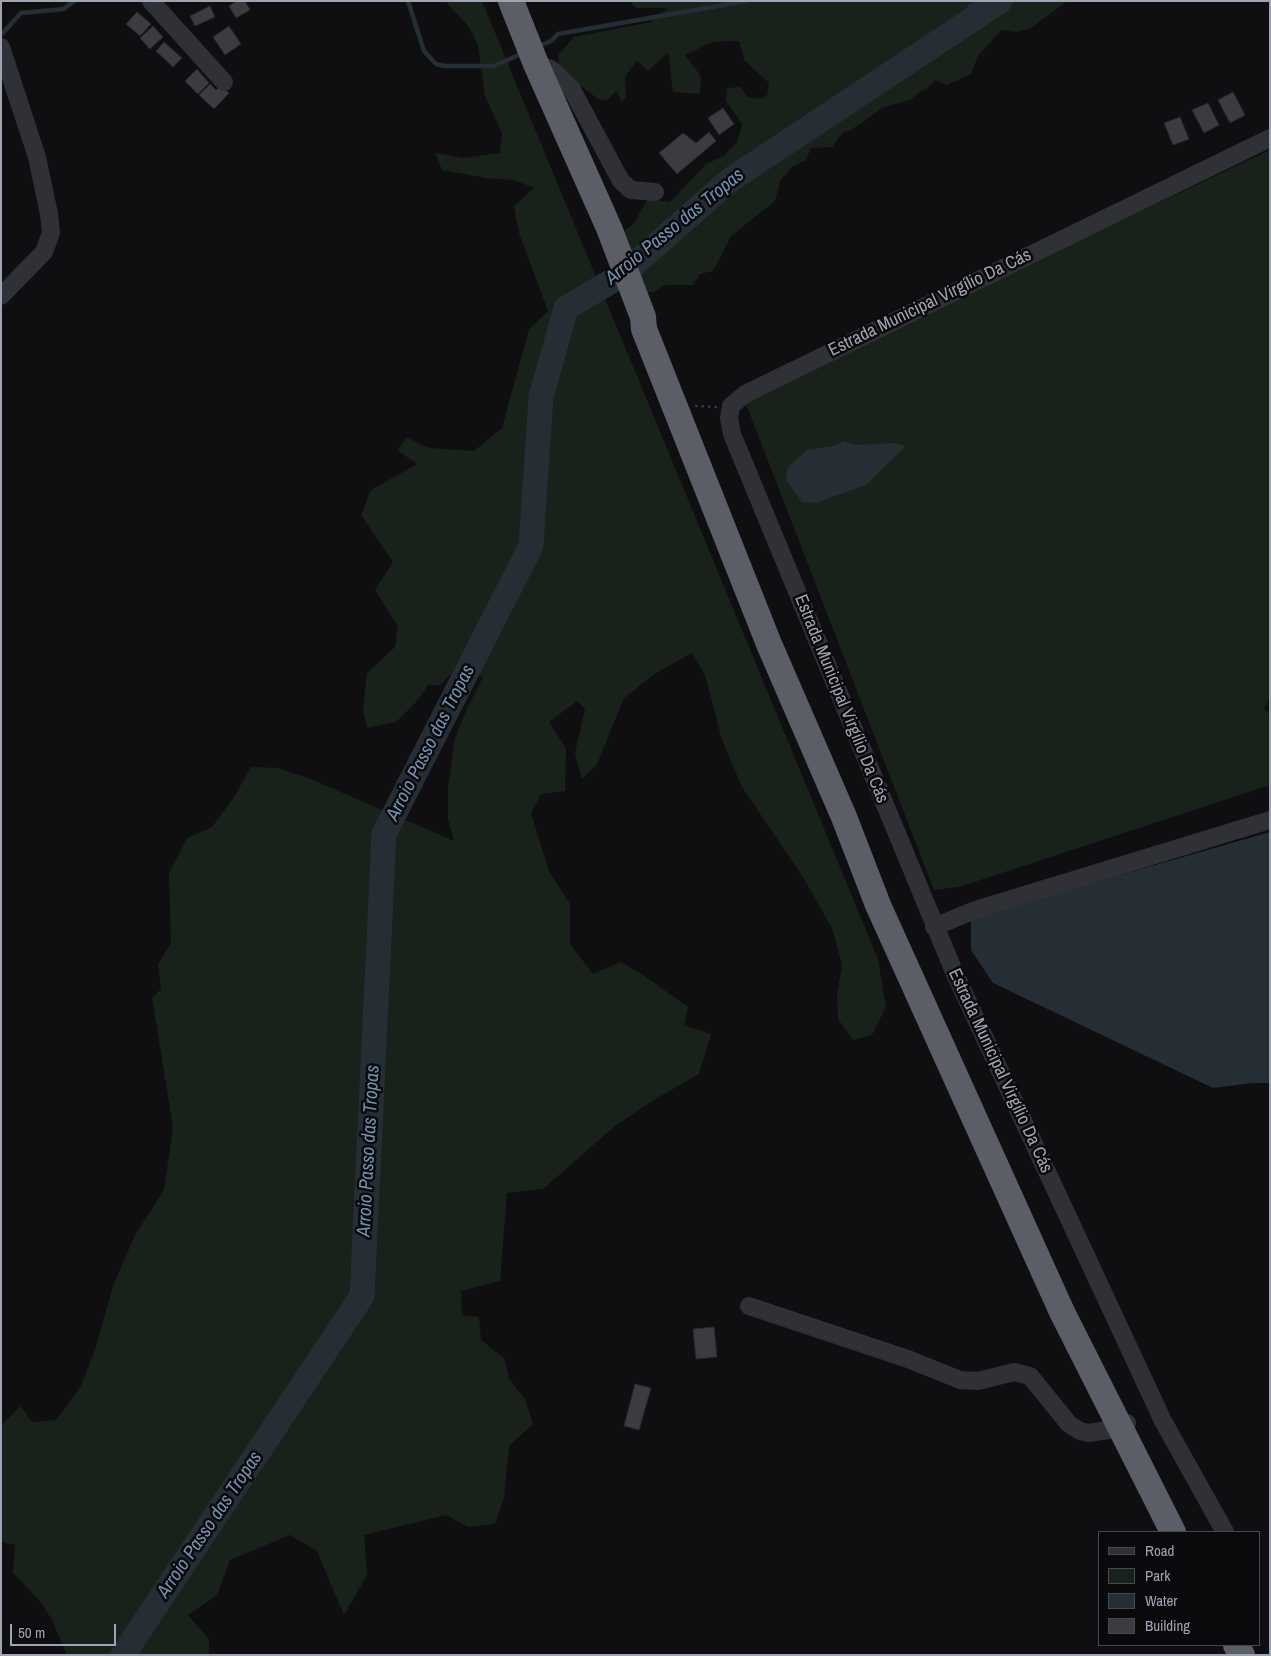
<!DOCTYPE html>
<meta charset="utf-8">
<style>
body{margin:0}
#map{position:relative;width:1271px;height:1656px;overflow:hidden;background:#0f0f11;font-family:"Archivo Narrow",sans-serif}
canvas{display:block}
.frame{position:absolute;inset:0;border:2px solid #9fa4b3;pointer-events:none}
.legend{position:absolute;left:1098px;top:1531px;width:162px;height:115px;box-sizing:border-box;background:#0a0a0c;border:1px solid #46484f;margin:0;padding:6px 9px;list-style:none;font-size:15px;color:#9fa4b3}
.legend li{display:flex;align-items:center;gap:10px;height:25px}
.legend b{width:25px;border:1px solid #46484f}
.scale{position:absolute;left:10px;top:1624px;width:106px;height:22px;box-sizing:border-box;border:2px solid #9fa4b3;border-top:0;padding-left:6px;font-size:15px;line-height:18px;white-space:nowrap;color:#9fa4b3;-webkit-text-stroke:4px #0a0a0c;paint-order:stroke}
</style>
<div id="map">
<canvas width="1271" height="1656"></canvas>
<div class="frame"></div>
<ul class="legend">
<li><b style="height:6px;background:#303136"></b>Road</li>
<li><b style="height:14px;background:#19211b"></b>Park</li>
<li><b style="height:14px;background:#252d35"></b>Water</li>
<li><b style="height:14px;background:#3b3c41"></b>Building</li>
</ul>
<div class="scale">50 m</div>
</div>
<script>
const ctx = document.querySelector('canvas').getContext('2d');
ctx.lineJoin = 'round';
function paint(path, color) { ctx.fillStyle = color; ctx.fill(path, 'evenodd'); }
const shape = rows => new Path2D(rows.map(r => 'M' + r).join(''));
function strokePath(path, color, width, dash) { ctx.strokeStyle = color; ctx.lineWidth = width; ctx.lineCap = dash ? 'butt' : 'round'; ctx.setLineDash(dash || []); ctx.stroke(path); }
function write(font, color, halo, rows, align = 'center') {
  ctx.font = font + ' "Archivo Narrow",sans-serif'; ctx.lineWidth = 5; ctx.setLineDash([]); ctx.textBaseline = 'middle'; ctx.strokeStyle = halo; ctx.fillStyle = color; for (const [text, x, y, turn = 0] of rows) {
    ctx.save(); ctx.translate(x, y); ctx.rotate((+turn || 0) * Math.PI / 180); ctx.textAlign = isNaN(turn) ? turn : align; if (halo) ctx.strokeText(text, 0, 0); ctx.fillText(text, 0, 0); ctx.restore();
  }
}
const green = shape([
 [445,1,482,1,878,959,886,1007,872,1035,853,1040,838,1019,837,994,842,965,832,928,803,877,742,787,722,740,705,675,692,653,656,673,624,698,597,764,582,779,575,753,585,709,577,701,549,722,566,748,565,791,541,794,531,813,549,871,570,904,570,944,593,974,621,962,643,975,688,1007,684,1025,711,1034,699,1074,652,1101,615,1126,543,1189,507,1193,500,1281,461,1291,462,1315,479,1317,481,1340,505,1359,509,1379,525,1399,533,1424,509,1446,504,1498,495,1524,468,1527,446,1515,364,1535,367,1575,344,1615,317,1551,290,1535,230,1560,217,1595,188,1615,209,1639,209,1655,67,1655,51,1618,39,1600,13,1573,15,1545,1,1542,1,1425,21,1406,32,1422,56,1420,81,1386,96,1347,113,1286,135,1235,164,1190,173,1127,152,998,161,989,158,964,171,943,169,873,187,838,212,827,234,797,251,767,278,768,313,780,454,841,448,819,448,788,455,738,466,711,483,677,456,669,439,686,429,684,416,702,396,722,367,728,363,708,367,673,395,647,398,627,375,590,393,562,361,515,371,490,417,464,398,451,406,437,429,448,474,451,502,428,529,329,548,311,519,233,514,206,534,188,514,180,486,178,442,170,435,153,464,158,500,153,502,133,485,96,478,45,469,27],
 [632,1,977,1,967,5,984,17,1006,4,1020,1,1067,1,1030,29,1016,32,1001,30,978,56,971,74,947,85,935,80,927,89,921,91,910,100,884,107,851,130,843,132,832,147,811,148,806,160,793,166,780,181,775,201,731,236,713,271,700,274,693,285,665,285,654,292,646,292,621,234,634,223,648,199,670,202,706,164,724,156,737,142,742,124,726,101,727,88,740,87,748,97,761,99,767,96,769,83,744,60,739,41,724,41,710,43,685,55,701,76,700,94,673,92,668,53,648,71,637,61,625,77,626,97,622,102,616,91,607,100,600,100,565,75,558,62,559,54,574,37,651,22,668,8,637,8,632,4],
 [1270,150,1270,698,1264,708,1270,715,1270,785,959,887,934,890,744,399]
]);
const water = shape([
 [977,1,1020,1,1006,4,984,17,972,17,967,5],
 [844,441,855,445,894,443,906,446,866,485,816,503,802,502,786,480,788,467,807,450,833,446],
 [1270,832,1270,1083,1252,1083,1213,1088,993,983,971,950,971,918]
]);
const stream = shape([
 [408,1,424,51,436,64,445,66,494,66,523,53],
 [1,35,21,13,64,9,74,1],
 [537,47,551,41,558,34,746,1]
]);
const river = shape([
 [123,1655,362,1296,384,834,531,546,541,397,566,308,622,275,730,180,1000,1]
]);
const building = shape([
 [237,1,245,1,250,10,236,18,229,6,237,1],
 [210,6,215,17,195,26,190,16,210,6],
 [137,12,151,24,140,36,126,24,137,12],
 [153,26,163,37,150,49,140,38,153,26],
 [229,26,241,44,225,55,213,37,229,26],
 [164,42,182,58,173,67,156,51,164,42],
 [197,69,209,83,198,94,185,81,197,69],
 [210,84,216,90,221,86,229,93,214,109,199,95,210,84],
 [1233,92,1245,115,1230,123,1218,100,1233,92],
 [1208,103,1219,125,1204,133,1192,110,1208,103],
 [723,108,734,124,719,135,708,118,723,108],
 [1180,117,1189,139,1173,145,1164,123,1180,117],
 [709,132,716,141,677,174,659,153,683,133,696,143,709,132],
 [714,1327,717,1357,696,1359,693,1329,714,1327],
 [635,1384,651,1388,639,1430,624,1426,635,1384]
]);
const path = shape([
 [695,406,717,407]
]);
const minor = shape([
 [151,1,224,82],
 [1,47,37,157,49,214,51,233,44,252,1,296],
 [536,64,551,69,571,88,621,181,631,190,655,192],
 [934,927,975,910,1270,820],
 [749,1306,908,1359,960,1380,978,1381,1014,1372,1030,1376,1069,1424,1080,1431,1089,1433,1120,1428,1127,1423],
 [1225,1532,1163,1421,955,974,732,434,729,418,731,406,745,394,1270,138]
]);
const highway = shape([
 [511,1,536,64,609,228,643,317,644,329,769,644,844,817,878,905,1062,1312,1173,1532],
 [1236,1645,1242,1655]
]);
const streetNames = [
 ["Estrada Municipal Virgílio Da Cás",930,303,-26],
 ["Estrada Municipal Virgílio Da Cás",841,699,68],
 ["Estrada Municipal Virgílio Da Cás",1000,1071,65]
];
const waterNames = [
 ["Arroio Passo das Tropas",675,227,-39],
 ["Arroio Passo das Tropas",431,743,-63],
 ["Arroio Passo das Tropas",369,1151,-87],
 ["Arroio Passo das Tropas",210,1525,-56]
];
paint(green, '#19211b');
paint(water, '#252d35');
strokePath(stream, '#252d35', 4.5);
strokePath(river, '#252d35', 25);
paint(building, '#3b3c41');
strokePath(building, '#29292d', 1);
strokePath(path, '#36383d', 2.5, [2.5, 4]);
strokePath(minor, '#303136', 18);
strokePath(highway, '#5c5e67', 26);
write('18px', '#9fa4b3', '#0a0a0c', streetNames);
write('italic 19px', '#7392b1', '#0a0a0c', waterNames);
</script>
